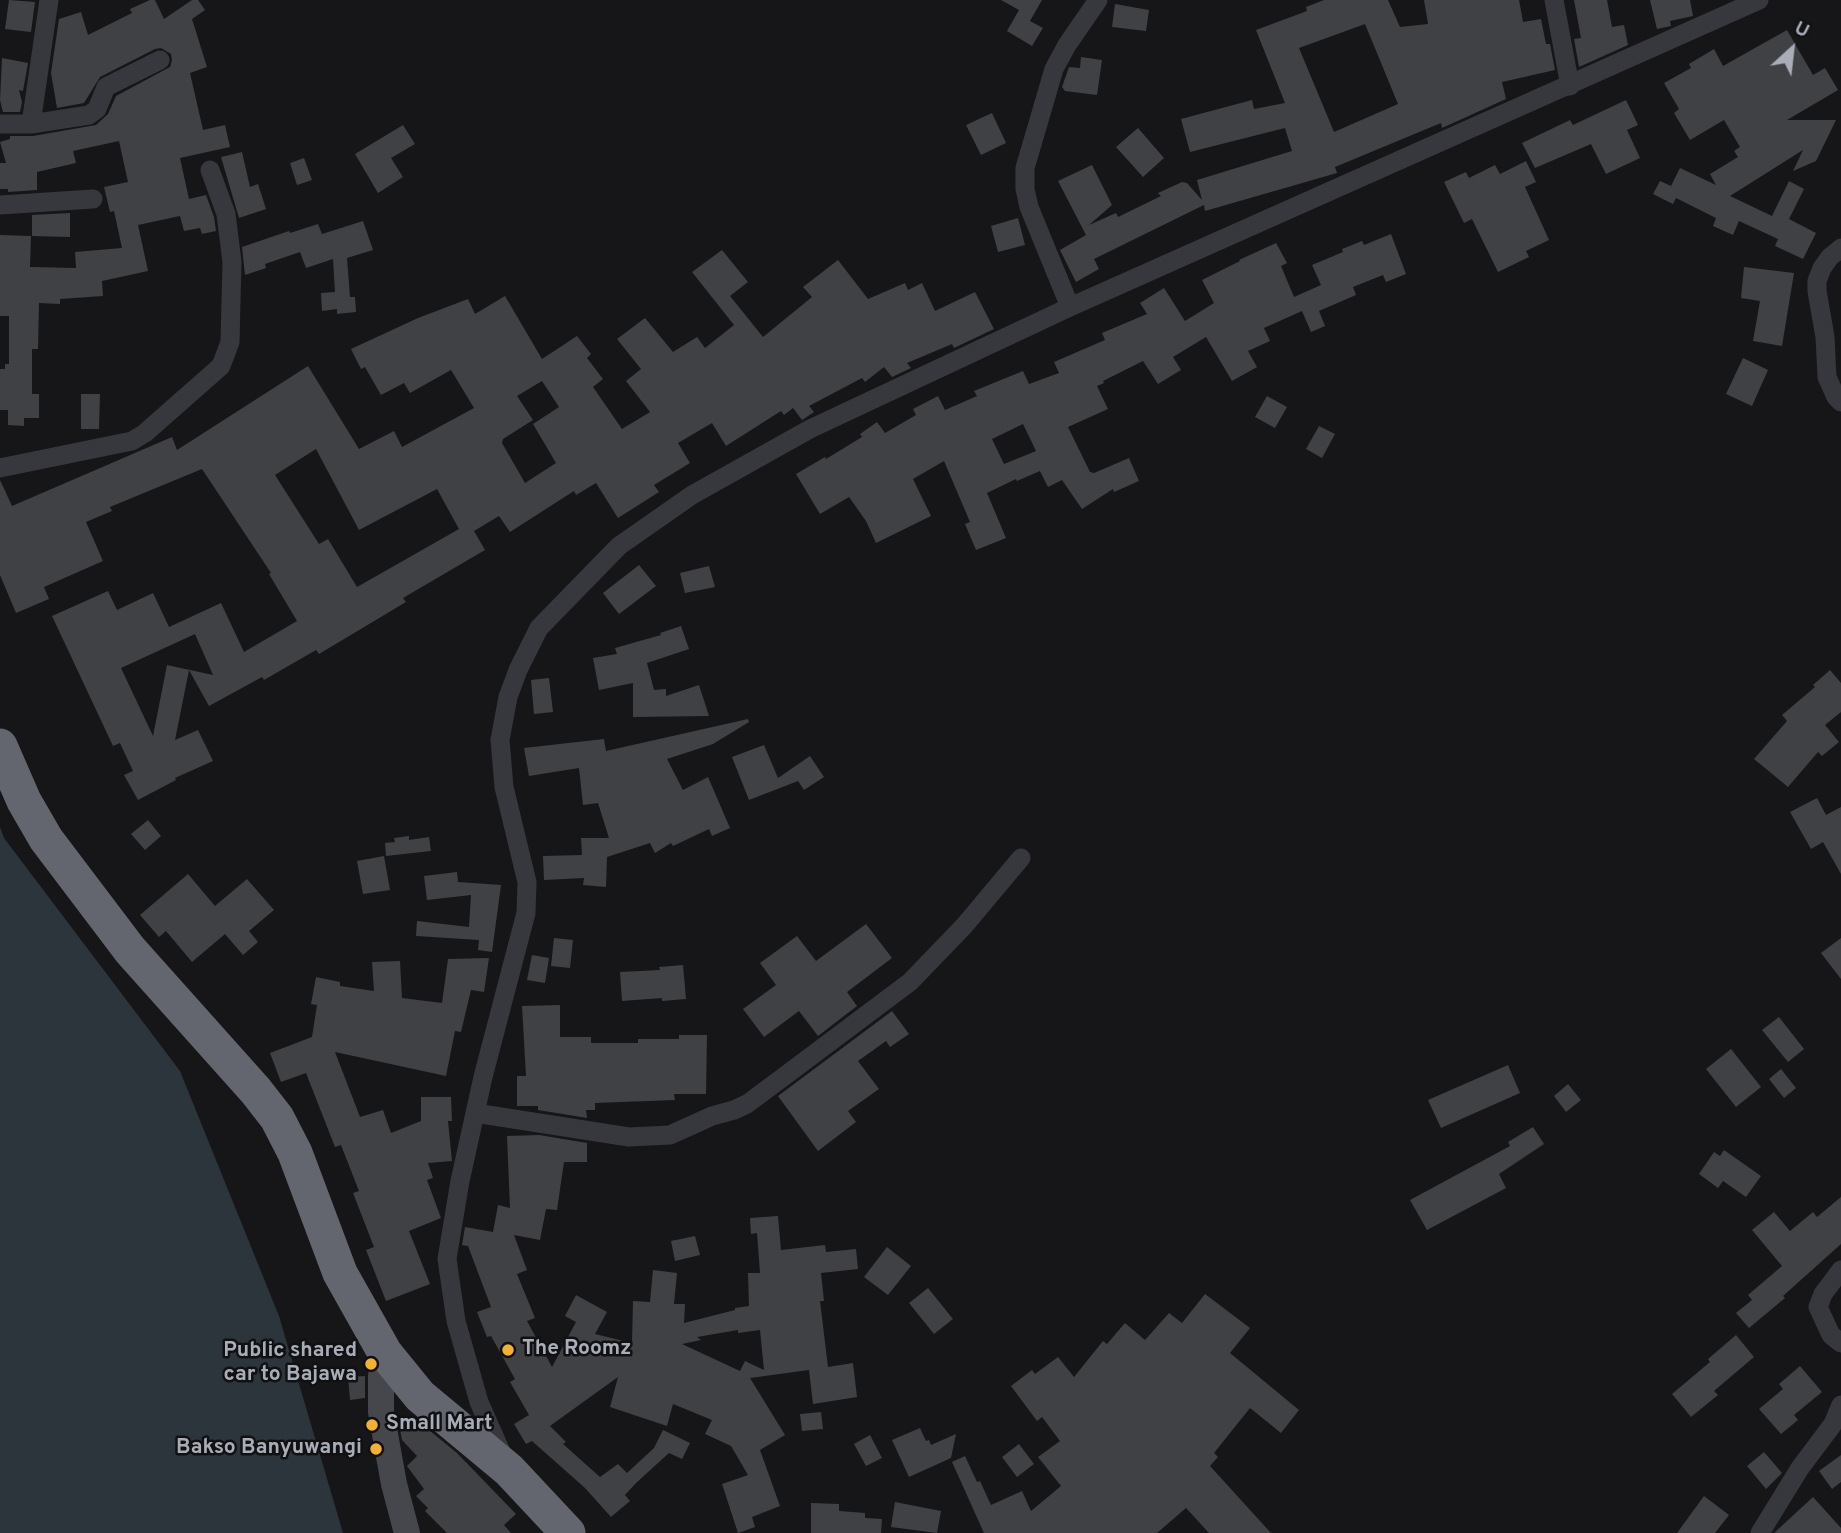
<!DOCTYPE html>
<style>
body{margin:0}
#map{position:relative;width:1841px;height:1533px;overflow:hidden;background:#161618;font-family:Overpass,sans-serif}
canvas{display:block}
.north{position:absolute;left:1757px;top:14px;width:70px;height:70px;-webkit-text-stroke:5px #111113;paint-order:stroke;rotate:27deg;font-size:19px;font-weight:700;line-height:28px;text-align:center;color:#a8adb8}
.north::after{content:'';display:block;margin:auto;width:24px;height:32px;background:#a8adb8;clip-path:polygon(50% 0,100% 100%,50% 72%,0 100%)}
</style>
<div id="map">
<canvas width="1841" height="1533"></canvas>
<div class="north">U</div>
</div>
<script>
const ctx = document.querySelector('canvas').getContext('2d');
ctx.lineJoin = 'round';
function paint(path, color) { ctx.fillStyle = color; ctx.fill(path, 'evenodd'); }
const shape = rows => new Path2D(rows.map(r => 'M' + r).join(''));
function strokePath(path, color, width, dash) { ctx.strokeStyle = color; ctx.lineWidth = width; ctx.lineCap = dash ? 'butt' : 'round'; ctx.setLineDash(dash || []); ctx.stroke(path); }
function write(font, color, halo, rows, align = 'center') {
  ctx.font = font + ' Overpass,sans-serif'; ctx.lineWidth = 5; ctx.setLineDash([]); ctx.textBaseline = 'middle'; ctx.strokeStyle = halo; ctx.fillStyle = color; for (const [text, x, y, turn = 0] of rows) {
    ctx.save(); ctx.translate(x, y); ctx.rotate((+turn || 0) * Math.PI / 180); ctx.textAlign = isNaN(turn) ? turn : align; if (halo) ctx.strokeText(text, 0, 0); ctx.fillText(text, 0, 0); ctx.restore();
  }
}
const water = shape([
 [0,827,4,838,180,1071,279,1316,343,1533,0,1533]
]);
const building = shape([
 [9,0,35,2,31,32,5,29],
 [150,0,155,0,164,19,192,0,198,0,205,10,192,19,207,67,190,73,203,130,225,125,230,147,180,158,189,199,206,195,214,217,216,231,202,234,200,228,184,231,180,216,138,225,148,271,102,281,103,296,60,299,60,304,39,303,38,349,32,349,32,394,39,394,39,418,24,418,24,426,8,425,8,410,0,410,0,369,5,369,5,364,9,364,9,316,0,316,0,235,31,236,30,267,76,268,75,252,122,248,114,211,110,212,104,187,128,182,119,141,73,151,76,163,37,172,37,190,8,192,8,189,0,189,0,163,6,163,0,142,10,139,10,136,33,136,96,125,108,114,116,96,170,67,172,60,171,54,161,48,155,49,100,77,84,103,57,108,51,73,59,19,81,12,88,35,132,13,130,9],
 [1001,0,1042,0,1030,21,1043,28,1032,46,1007,31,1019,10],
 [1324,0,1388,0,1400,27,1428,24,1424,0,1519,0,1523,22,1541,19,1546,44,1550,44,1555,70,1502,82,1506,99,1442,128,1441,123,1335,167,1337,173,1205,211,1204,205,1094,259,1099,269,1076,282,1060,250,1086,235,1058,181,1092,165,1112,205,1089,225,1116,213,1118,217,1161,196,1158,193,1182,182,1187,183,1202,200,1197,180,1292,151,1285,128,1190,152,1181,119,1252,100,1254,109,1285,103,1256,30,1307,11,1306,7],
 [1365,24,1398,104,1334,132,1299,48],
 [1574,0,1607,0,1612,27,1624,25,1628,45,1579,67,1574,39,1581,38],
 [1650,0,1690,0,1693,16,1670,21,1671,26,1657,29],
 [1115,4,1149,10,1146,31,1112,27],
 [1787,30,1813,75,1825,68,1838,90,1787,120,1836,120,1816,161,1793,171,1803,150,1730,196,1772,216,1789,181,1804,189,1789,219,1816,233,1803,259,1775,246,1778,239,1739,221,1733,235,1713,226,1716,218,1676,198,1673,204,1653,194,1660,181,1671,186,1680,168,1716,185,1710,174,1738,157,1734,151,1740,147,1724,120,1690,140,1674,113,1679,109,1664,83,1691,68,1689,64,1714,49,1723,66],
 [1081,57,1102,60,1097,95,1065,91,1062,87,1069,67,1080,68],
 [2,58,28,63,23,91,19,90,22,102,20,112,3,112,0,100],
 [1626,100,1638,125,1627,130,1640,158,1606,174,1591,144,1535,168,1522,143,1570,120,1573,125],
 [992,113,1006,143,981,155,966,125],
 [403,125,415,144,391,158,403,177,378,193,355,154],
 [1138,128,1164,158,1143,177,1116,147],
 [242,152,250,187,258,184,266,209,239,218,221,157],
 [304,158,312,180,297,185,290,163],
 [1526,161,1536,182,1525,187,1549,240,1526,251,1529,257,1498,272,1472,219,1464,223,1444,182,1466,172,1469,178,1495,165,1500,174],
 [70,213,70,237,32,236,32,215],
 [1018,218,1025,245,998,252,991,226],
 [363,221,373,250,347,258,350,297,355,297,356,312,337,314,337,309,322,311,321,293,335,292,333,259,306,268,300,252,265,264,266,268,245,275,242,247,289,231,290,233,318,224,322,234],
 [1391,234,1406,274,1386,282,1383,275,1353,287,1356,295,1319,311,1325,326,1311,332,1302,311,1264,328,1270,341,1248,351,1257,367,1232,381,1206,337,1173,357,1181,370,1158,384,1143,361,1103,381,1104,383,1097,386,1108,409,1068,427,1090,472,1094,473,1129,458,1139,481,1114,492,1113,489,1082,509,1062,480,1048,487,1040,471,1017,481,1016,479,987,493,1006,538,976,550,965,524,970,522,944,461,913,479,931,516,876,543,866,521,849,497,820,514,796,474,825,457,826,459,862,437,860,434,877,422,885,433,916,415,913,409,938,396,945,410,977,396,974,391,1023,371,1029,384,1059,373,1054,362,1105,340,1102,333,1147,314,1140,303,1164,288,1185,321,1214,303,1202,280,1240,261,1239,260,1276,243,1287,263,1281,266,1294,297,1321,285,1312,265,1343,252,1342,249,1362,241,1364,245],
 [1023,424,1036,451,1004,464,992,439],
 [722,250,748,282,730,296,763,337,812,297,803,287,838,260,868,299,905,283,908,290,922,283,935,311,975,292,994,329,954,348,952,344,907,363,911,368,892,377,884,367,865,382,862,378,809,406,814,412,802,420,793,408,784,415,781,411,726,446,712,423,678,443,690,463,654,485,659,492,618,518,596,483,576,495,574,491,510,532,499,516,474,531,485,550,403,598,406,602,319,654,316,650,264,680,262,677,209,706,189,670,175,740,198,730,213,761,175,778,176,780,138,800,124,775,133,771,120,743,113,746,52,616,108,591,117,610,153,593,169,627,221,603,244,652,297,621,269,574,271,573,202,469,110,507,112,511,86,522,103,561,44,587,49,599,16,613,0,575,0,480,12,506,172,437,177,450,308,366,359,449,394,431,402,447,474,408,451,370,410,393,404,383,381,395,365,367,361,369,351,349,418,318,468,299,475,314,505,296,542,359,577,336,591,354,587,358,603,379,593,387,622,429,650,412,626,381,641,369,617,339,645,318,673,352,697,337,705,348,734,325,692,272],
 [542,381,559,407,533,424,556,463,525,483,502,443,503,439,533,420,517,396],
 [316,449,359,530,437,489,459,529,357,587,328,539,319,544,275,475],
 [195,634,213,675,167,665,153,736,121,668],
 [1744,267,1794,273,1782,346,1753,341,1760,301,1741,298],
 [1743,358,1768,370,1752,406,1726,394],
 [81,394,100,394,99,429,81,429],
 [1267,396,1287,407,1275,428,1255,417],
 [1319,426,1335,434,1322,458,1306,449],
 [639,565,656,586,619,614,603,593],
 [709,566,715,587,685,593,680,573],
 [681,626,689,649,647,663,654,690,666,689,666,696,699,685,709,716,633,717,633,683,599,690,593,658,617,654,615,648,661,635,660,633],
 [1830,670,1841,683,1841,712,1825,725,1839,742,1822,756,1818,752,1788,787,1754,759,1787,721,1782,715,1815,687,1813,685],
 [549,678,553,712,534,714,531,680],
 [748,719,749,722,713,744,667,759,683,790,708,777,730,828,712,836,709,829,673,846,671,843,655,853,650,843,607,857,606,887,583,885,584,878,544,880,543,856,582,855,581,838,609,838,598,803,583,805,579,768,529,776,524,748,604,739,606,751],
 [764,745,778,778,810,756,824,777,804,790,798,781,749,800,732,757],
 [1817,798,1826,815,1841,807,1841,874,1823,842,1811,849,1790,812],
 [148,820,161,836,145,850,131,834],
 [409,836,409,840,429,837,431,851,386,856,385,843,395,842,394,838],
 [384,856,390,890,363,894,357,861],
 [457,872,458,882,501,885,492,952,478,950,479,940,416,936,417,921,469,927,471,895,427,900,424,876],
 [188,874,215,906,247,879,274,910,249,931,258,942,243,955,225,934,192,962,166,931,159,937,140,915],
 [866,924,892,958,847,992,857,1006,818,1036,799,1011,764,1037,743,1009,776,985,760,963,797,936,816,961],
 [554,938,573,940,570,968,551,966],
 [1841,938,1841,979,1821,953],
 [532,955,549,958,545,983,527,980],
 [489,958,484,992,471,990,461,1032,455,1031,446,1076,335,1052,360,1117,383,1110,391,1133,421,1121,421,1097,451,1097,452,1121,448,1121,452,1161,428,1163,433,1178,427,1180,441,1218,409,1231,430,1284,386,1301,366,1250,374,1247,353,1193,359,1191,341,1145,335,1147,306,1073,281,1082,270,1053,312,1037,317,1005,311,1004,316,977,340,982,340,986,374,991,372,962,400,961,402,998,442,1003,448,959],
 [683,965,686,999,662,1001,662,998,622,1001,620,972,660,970,659,967],
 [560,1005,560,1037,591,1037,591,1043,638,1043,638,1039,679,1039,679,1035,707,1035,706,1094,674,1094,675,1100,595,1103,595,1110,586,1110,587,1118,538,1110,538,1106,517,1106,517,1076,526,1076,522,1006],
 [892,1011,909,1034,890,1047,886,1041,858,1061,879,1089,848,1111,856,1122,818,1151,778,1096],
 [1779,1017,1804,1049,1788,1062,1762,1030],
 [1731,1049,1761,1087,1736,1107,1706,1069],
 [1508,1065,1520,1093,1441,1128,1428,1100],
 [1781,1069,1796,1088,1784,1098,1769,1079],
 [1568,1084,1581,1100,1566,1112,1554,1096],
 [1533,1127,1544,1144,1499,1174,1506,1188,1427,1230,1410,1200,1510,1146,1508,1142],
 [539,1135,587,1143,587,1162,564,1162,557,1210,546,1209,540,1240,514,1235,527,1270,517,1274,535,1318,527,1321,552,1367,576,1322,565,1316,576,1295,607,1312,595,1334,632,1343,633,1301,650,1302,653,1270,677,1273,674,1304,685,1304,684,1323,735,1310,735,1308,749,1306,748,1273,760,1273,757,1233,751,1234,750,1218,778,1216,781,1250,825,1245,826,1252,856,1249,858,1269,821,1273,824,1301,820,1301,828,1367,853,1363,857,1397,813,1404,809,1370,750,1378,785,1435,760,1450,780,1506,752,1517,755,1527,738,1533,722,1484,748,1475,731,1446,705,1434,712,1420,673,1404,667,1426,610,1407,618,1377,550,1426,566,1442,563,1444,600,1477,618,1464,627,1473,654,1448,663,1430,690,1443,682,1459,669,1453,636,1483,625,1495,630,1501,611,1517,585,1488,532,1441,526,1444,514,1424,529,1415,510,1382,515,1379,491,1336,487,1337,477,1312,491,1307,468,1246,462,1245,465,1227,493,1232,498,1205,510,1208,507,1136],
 [738,1330,738,1333,760,1330,764,1370,745,1361,740,1371,682,1344,701,1340,697,1337],
 [1724,1150,1761,1176,1746,1197,1723,1181,1718,1188,1699,1174,1714,1152,1720,1156],
 [1841,1197,1841,1244,1783,1296,1785,1298,1749,1328,1736,1313,1752,1300,1748,1295,1782,1266,1752,1230,1774,1212,1790,1231,1813,1212,1817,1217],
 [695,1236,700,1255,675,1261,671,1241],
 [887,1247,911,1266,888,1295,864,1277],
 [928,1288,953,1319,934,1334,909,1303],
 [1205,1294,1250,1328,1230,1353,1299,1410,1281,1433,1250,1408,1214,1453,1218,1457,1210,1466,1271,1533,1209,1533,1186,1508,1157,1533,984,1533,952,1462,965,1456,977,1482,980,1481,991,1505,1022,1491,1031,1511,1061,1486,1038,1457,1060,1441,1042,1417,1037,1421,1011,1386,1032,1370,1035,1374,1058,1357,1074,1377,1103,1341,1107,1344,1125,1323,1145,1340,1169,1313,1182,1323],
 [1736,1335,1754,1357,1714,1391,1718,1395,1691,1417,1672,1394,1710,1362,1708,1359],
 [1800,1366,1822,1392,1794,1415,1798,1420,1781,1434,1759,1409,1783,1389,1779,1384],
 [365,1376,365,1398,350,1400,348,1377],
 [821,1412,823,1429,802,1431,800,1414],
 [413,1417,457,1453,516,1514,504,1525,511,1533,447,1533,425,1511,428,1508,416,1496,424,1489,407,1466,417,1456,402,1440,398,1420],
 [920,1428,926,1441,929,1440,931,1445,956,1434,951,1458,909,1477,892,1440],
 [870,1435,882,1458,866,1466,854,1444],
 [1019,1444,1034,1464,1017,1477,1002,1457],
 [1764,1452,1782,1473,1766,1489,1747,1466],
 [1841,1455,1841,1482,1832,1489,1819,1471],
 [1704,1496,1729,1515,1715,1533,1677,1533],
 [1813,1497,1841,1528,1841,1533,1774,1533],
 [895,1502,941,1511,937,1533,891,1527],
 [811,1503,839,1504,839,1511,865,1513,865,1518,882,1519,881,1533,811,1533]
]);
const street = shape([
 [1554,0,1570,86],
 [0,124,31,124,89,115,97,109,106,87,160,60],
 [31,124,49,0],
 [0,205,93,199],
 [1841,248,1830,257,1822,268,1817,281,1817,291,1825,337,1827,377,1836,397,1841,402],
 [1070,307,1029,207,1025,189,1025,168,1054,69,1067,45,1098,0],
 [0,468,132,441,145,433,221,366,230,342,232,262,226,214,210,170],
 [475,1113,629,1137,670,1135,712,1116,734,1110,747,1104,794,1069,910,982,964,926,1021,858],
 [1841,1270,1823,1294,1818,1307,1831,1335,1841,1343],
 [503,1456,479,1402,456,1321,447,1259,460,1181,483,1077,526,913,527,882,504,787,500,740,508,697,518,670,539,628,619,546,692,495,810,429,1070,307,1759,0],
 [1760,1533,1800,1468,1833,1424,1841,1405]
]);
const secondary = shape([
 [385,1353,381,1376,381,1412,394,1484,407,1533]
]);
const highway = shape([
 [0,746,24,801,46,839,130,950,256,1091,277,1118,295,1153,340,1273,385,1353,420,1396,509,1470,568,1533]
]);
const markers = [
 [508,1350,7,"#f2b134"],
 [371,1364,7,"#f2b134"],
 [372,1425,7,"#f2b134"],
 [376,1449,7,"#f2b134"]
];
const poiNames = [
 ["The Roomz",522,1350],
 ["Public shared",357,1352,"right"],
 ["car to Bajawa",357,1376,"right"],
 ["Small Mart",386,1425],
 ["Bakso Banyuwangi",362,1449,"right"]
];
paint(water, '#2c353c');
paint(building, '#404145');
strokePath(street, '#37383d', 19);
strokePath(secondary, '#45474d', 26);
strokePath(highway, '#63666e', 35);
for (const [x, y, r, color] of markers) { const dot = new Path2D(); dot.arc(x, y, r, 0, 2 * Math.PI); ctx.fillStyle = color; ctx.fill(dot); strokePath(dot, '#111113', 2.5); }
write('bold 21px', '#a8adb8', '#111113', poiNames, 'left');
</script>
